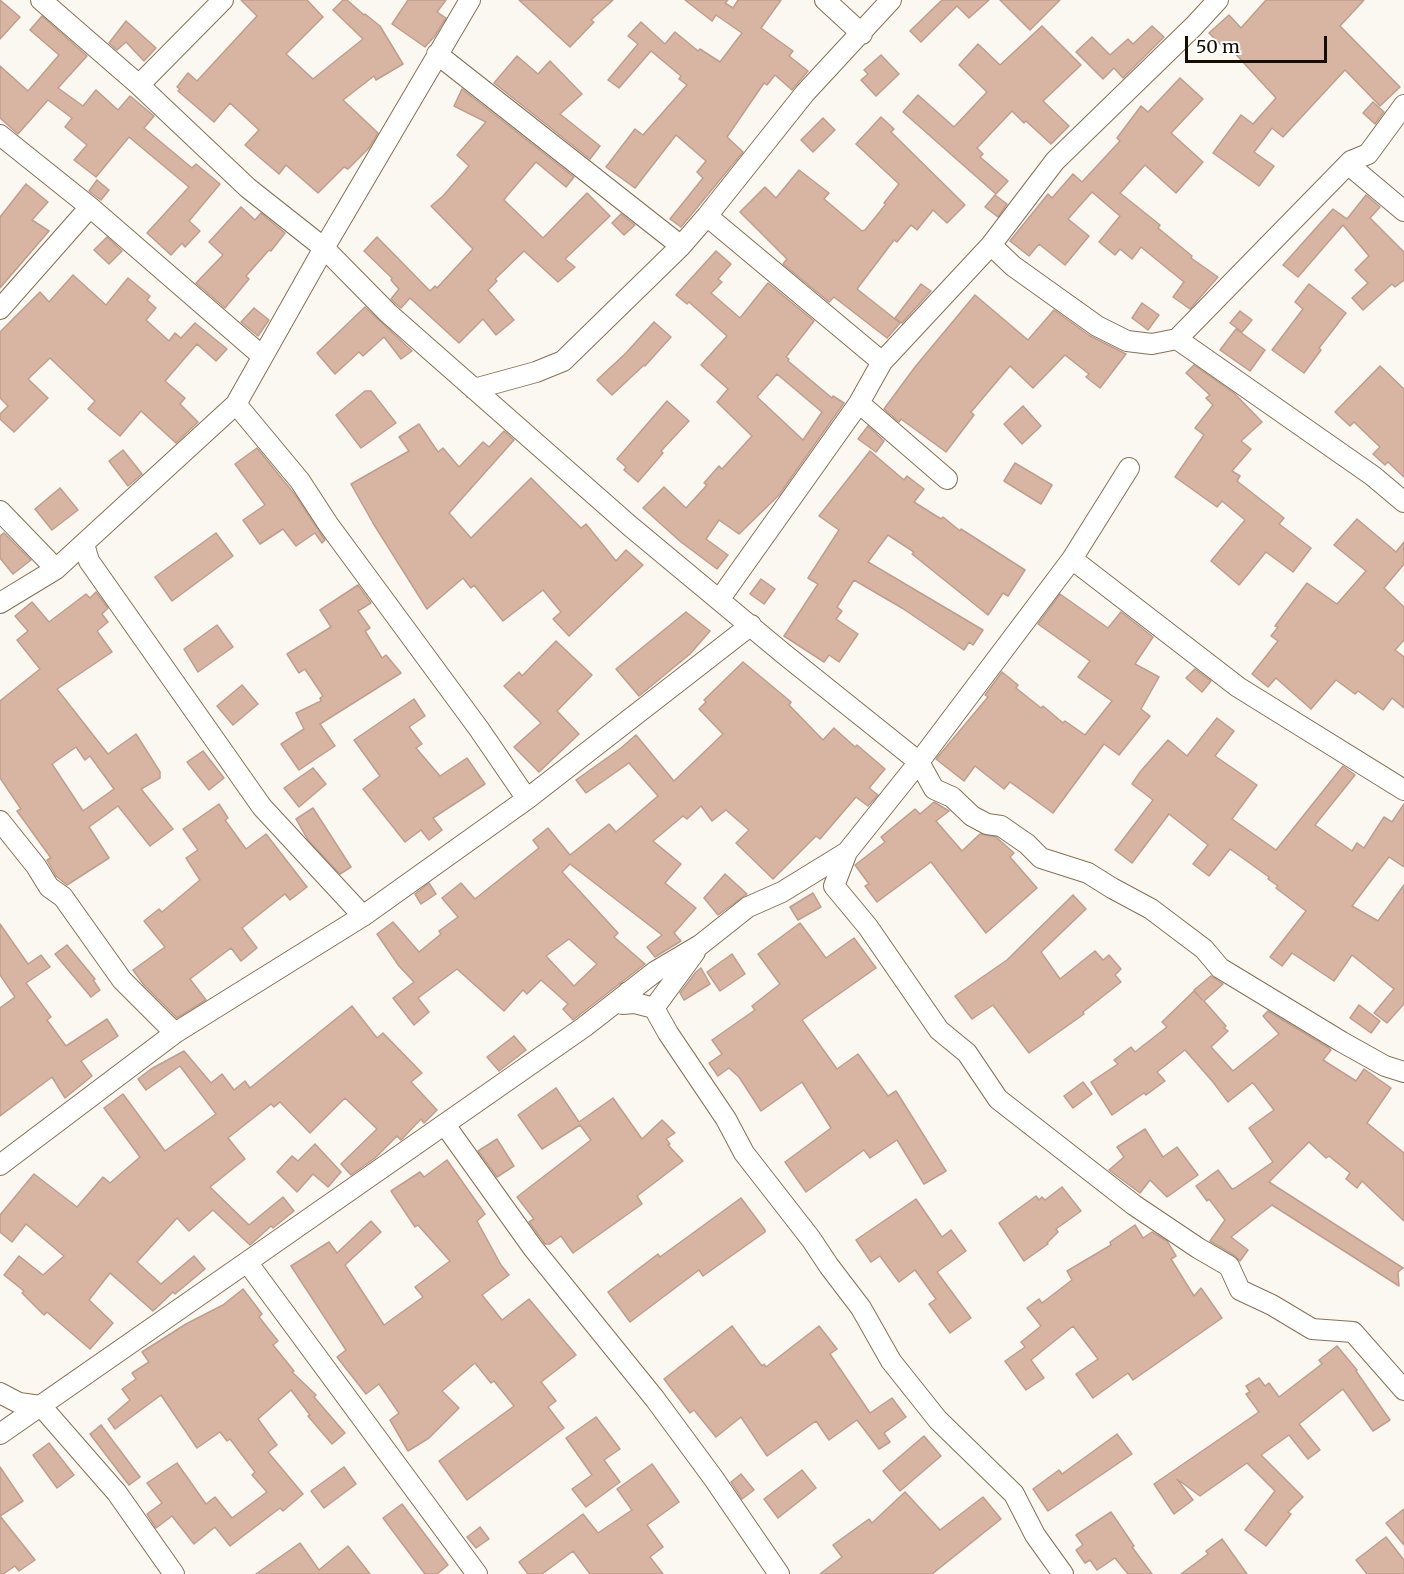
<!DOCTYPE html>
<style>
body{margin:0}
#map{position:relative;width:1404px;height:1574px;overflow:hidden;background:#fbf7f1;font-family:Merriweather,serif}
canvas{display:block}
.scale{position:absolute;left:1185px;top:36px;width:142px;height:27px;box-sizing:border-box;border:3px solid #150e04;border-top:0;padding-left:8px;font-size:18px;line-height:21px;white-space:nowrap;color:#150e04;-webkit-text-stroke:4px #fff;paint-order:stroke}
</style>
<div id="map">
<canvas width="1404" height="1574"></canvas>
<div class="scale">50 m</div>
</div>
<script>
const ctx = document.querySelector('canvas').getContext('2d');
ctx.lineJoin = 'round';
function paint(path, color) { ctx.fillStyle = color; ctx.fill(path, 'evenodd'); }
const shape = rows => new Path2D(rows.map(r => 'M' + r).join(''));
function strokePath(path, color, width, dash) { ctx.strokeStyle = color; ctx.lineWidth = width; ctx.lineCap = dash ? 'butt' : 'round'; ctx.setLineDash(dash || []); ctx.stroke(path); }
const building = shape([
 [0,0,20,17,0,39,0,0],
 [241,0,307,0,323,17,286,54,313,79,363,39,333,10,343,0,347,0,364,15,365,14,380,26,403,64,376,80,374,76,343,100,378,133,369,148,348,169,344,167,318,193,286,165,279,174,245,145,259,130,230,103,214,122,178,91,180,89,177,87,188,73,197,81,257,16,241,0],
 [408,0,446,0,437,12,446,18,434,37,425,47,392,24,408,0],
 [519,0,613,0,591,20,594,22,570,47,519,0],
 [685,0,728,0,725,3,733,8,738,0,781,0,761,28,793,51,789,56,808,71,792,90,775,75,767,85,764,83,727,137,743,152,681,227,670,219,703,178,697,172,706,161,676,135,635,188,606,167,635,129,643,135,687,85,679,79,681,76,651,51,619,88,608,80,638,44,628,36,641,22,665,44,675,32,698,51,700,49,720,62,742,33,716,15,712,21,685,0],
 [942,0,989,0,969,18,957,6,921,42,910,31,942,0],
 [1000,0,1060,0,1030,30,1000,0],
 [1266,0,1364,0,1340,26,1400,87,1380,106,1345,70,1283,137,1272,128,1254,152,1274,166,1259,186,1213,153,1241,115,1253,124,1276,98,1230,48,1227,51,1209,33,1229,15,1241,28,1266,0],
 [42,16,87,56,58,88,83,106,96,90,118,110,130,96,154,116,144,128,192,168,196,164,220,184,189,221,200,231,185,247,182,243,171,255,147,233,189,187,129,137,96,177,74,160,87,145,65,127,72,118,48,100,18,134,0,118,0,66,28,91,59,55,30,30,42,16],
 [126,21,156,48,144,61,126,42,117,50,109,43,126,21],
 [1042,26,1081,65,1043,101,1069,126,1051,144,1026,121,1024,123,1012,111,977,148,983,154,980,157,1008,181,996,194,903,112,918,95,954,127,987,92,959,65,978,44,1000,65,1042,26],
 [1152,26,1164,37,1123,78,1114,68,1103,79,1076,52,1092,37,1110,55,1128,39,1133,44,1152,26],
 [881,55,899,74,876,96,861,80,868,74,864,70,881,55],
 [517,56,538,74,550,61,582,94,560,114,600,146,590,159,494,83,517,56],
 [1180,78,1203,99,1171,133,1203,162,1176,193,1145,165,1120,193,1160,225,1158,228,1192,256,1191,258,1218,277,1190,309,1173,297,1184,282,1141,247,1132,259,1120,249,1115,255,1099,242,1120,216,1092,192,1068,219,1089,236,1065,265,1039,244,1029,256,1010,241,1048,194,1052,198,1073,174,1082,182,1120,141,1117,138,1141,106,1148,112,1180,78],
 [462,89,574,177,566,187,536,162,506,197,504,200,543,238,587,193,610,216,565,259,575,267,558,282,524,251,495,279,497,281,488,290,514,320,496,335,483,319,459,343,410,298,401,308,396,304,391,299,399,289,391,280,392,278,364,251,377,237,430,291,435,286,437,288,473,249,431,206,443,196,469,166,457,155,486,122,454,106,462,89],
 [1373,102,1384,112,1375,124,1363,113,1373,102],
 [881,117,894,129,891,132,965,205,947,223,933,210,917,230,911,225,897,242,894,240,857,289,900,323,887,338,834,297,829,302,783,264,787,259,740,212,765,187,776,198,799,170,829,193,824,199,862,231,865,230,886,204,884,203,899,184,856,144,881,117],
 [823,118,835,130,813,152,801,140,823,118],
 [97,180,109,190,101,200,89,191,97,180],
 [26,184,48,202,32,220,49,231,0,288,0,217,26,184],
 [995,195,1007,204,998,217,985,207,995,195],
 [1366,195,1380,207,1370,218,1404,252,1404,280,1395,287,1392,284,1363,310,1352,298,1368,283,1355,270,1369,256,1343,225,1298,277,1283,265,1333,209,1347,219,1366,195],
 [241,207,255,220,261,213,285,233,271,251,269,250,246,276,249,279,225,308,196,283,223,255,209,242,241,207],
 [621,214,635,225,624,235,612,223,621,214],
 [107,237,122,251,109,264,94,250,107,237],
 [716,251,731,264,718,279,722,282,711,293,740,318,768,283,814,321,786,357,789,359,788,361,832,398,833,396,844,403,779,495,739,534,719,520,706,539,728,555,717,569,681,542,643,508,664,487,686,508,707,485,704,483,719,466,722,469,752,436,717,402,728,389,701,365,727,336,689,302,687,304,676,295,716,251],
 [777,374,822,412,803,440,757,397,777,374],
 [73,275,106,305,128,278,150,296,147,300,156,308,146,320,169,341,175,333,181,338,195,323,227,349,216,361,197,344,165,381,185,398,180,404,198,422,176,443,141,411,120,436,88,409,95,401,50,358,28,379,48,398,14,432,0,419,0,414,8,406,0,398,0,332,40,292,49,302,73,275],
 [921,284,931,291,902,323,895,318,921,284],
 [1309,284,1346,313,1319,348,1321,350,1304,373,1272,350,1303,309,1295,302,1309,284],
 [975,295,1028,340,1054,310,1090,336,1126,354,1100,388,1086,377,1089,374,1065,355,1033,388,1010,366,971,412,974,415,946,452,901,419,899,422,884,409,915,367,975,295],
 [1142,303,1159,315,1148,330,1132,318,1142,303],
 [365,307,412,351,401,359,384,337,363,356,359,352,335,374,317,353,365,307],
 [254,308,269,320,258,336,241,322,254,308],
 [1240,311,1252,320,1242,332,1230,323,1240,311],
 [654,322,671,337,645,366,644,365,612,395,597,380,626,353,654,322],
 [1236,329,1265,350,1250,371,1220,350,1236,329],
 [1194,365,1234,393,1262,422,1241,441,1251,449,1232,471,1240,476,1237,481,1284,518,1279,524,1311,548,1293,572,1266,552,1239,585,1211,561,1245,520,1222,501,1217,507,1175,477,1204,435,1195,428,1213,405,1206,398,1210,395,1186,373,1194,365],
 [1380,366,1404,389,1404,477,1388,462,1385,465,1373,454,1380,447,1354,422,1350,426,1335,412,1380,366],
 [365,391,371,391,396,423,361,448,336,415,365,391],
 [667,401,689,421,661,451,663,453,638,482,624,470,626,467,617,459,667,401],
 [1023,406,1041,426,1022,444,1004,424,1023,406],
 [419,424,438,452,443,448,459,467,483,442,489,447,504,431,514,440,449,513,471,538,531,478,581,528,586,524,616,561,626,550,643,565,569,636,553,619,561,612,543,590,503,621,474,585,471,588,463,578,427,609,373,523,351,484,409,451,399,437,419,424],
 [868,426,884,441,876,452,858,439,868,426],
 [257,448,296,496,325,540,322,543,315,533,296,546,283,529,260,544,243,520,265,505,235,464,257,448],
 [123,450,142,474,128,486,109,461,123,450],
 [870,451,904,480,907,476,924,489,914,502,941,519,943,517,960,531,961,529,1025,570,1008,596,1003,593,988,615,912,554,914,552,888,535,868,562,983,630,973,645,969,642,964,650,902,608,854,580,837,607,842,611,836,619,858,634,839,662,829,655,824,662,784,636,818,584,808,578,839,530,819,516,870,451],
 [1015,463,1052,485,1041,504,1004,481,1015,463],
 [60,488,78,510,52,530,35,509,60,488],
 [1357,519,1396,552,1404,542,1404,564,1384,588,1404,607,1404,640,1395,650,1404,657,1404,708,1392,698,1383,710,1358,691,1355,694,1336,680,1311,709,1276,678,1268,687,1252,674,1278,641,1271,636,1278,627,1275,626,1307,583,1337,604,1366,571,1334,545,1357,519],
 [4,533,31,560,13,574,0,558,0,536,4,533],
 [216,533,233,556,172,601,155,577,216,533],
 [761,579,775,589,764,604,750,594,761,579],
 [358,585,371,603,358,611,370,628,365,631,382,658,386,655,401,673,320,724,335,746,299,770,281,744,304,729,296,713,321,701,320,698,323,696,305,669,299,673,287,654,331,627,320,610,358,585],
 [96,592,108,608,102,614,108,622,97,631,112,652,57,689,108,754,136,734,160,772,160,778,141,789,173,829,150,846,118,806,89,827,109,858,67,885,56,876,47,860,51,858,17,811,21,809,0,778,0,701,40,669,17,640,28,631,15,616,32,602,49,622,86,594,90,598,96,592],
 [76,747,85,760,90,756,114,789,83,811,52,764,76,747],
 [1060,594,1108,628,1121,612,1153,637,1135,664,1159,677,1141,709,1150,716,1119,755,1104,744,1053,813,1010,782,1004,789,975,766,964,781,936,759,988,697,985,695,1002,672,1018,685,1016,688,1041,708,1043,706,1063,723,1065,721,1085,735,1112,701,1078,677,1090,661,1038,624,1060,594],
 [686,612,710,631,690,654,639,696,616,669,686,612],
 [217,625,233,647,198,672,184,649,217,625],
 [556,641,592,675,557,711,579,734,539,772,514,747,541,723,504,686,519,672,522,676,556,641],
 [743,662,791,702,789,705,823,740,834,728,855,747,857,745,885,769,869,788,878,795,868,806,856,797,820,839,816,836,773,879,736,843,749,830,726,810,712,821,701,806,687,819,683,816,653,841,681,864,665,883,696,908,674,933,681,941,655,957,647,947,662,935,570,864,562,872,618,933,614,937,645,964,573,1020,563,1009,568,1004,541,980,527,994,523,990,504,1011,457,969,418,998,429,1012,414,1025,393,998,414,982,399,966,377,934,393,922,419,952,441,934,439,931,458,917,442,898,461,883,475,899,539,848,533,840,548,828,570,855,609,824,616,832,658,796,629,763,586,793,576,780,621,748,636,735,674,781,723,734,699,709,706,702,704,700,743,662],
 [569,939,597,964,574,986,546,956,569,939],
 [1195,669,1211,681,1202,692,1186,678,1195,669],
 [242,685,258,704,233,725,217,706,242,685],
 [414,699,425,716,409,727,422,744,416,748,440,776,467,758,485,784,433,818,442,830,429,840,421,830,405,842,363,789,380,776,354,740,414,699],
 [1217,718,1234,731,1215,756,1257,785,1232,819,1276,850,1343,766,1355,775,1315,825,1352,851,1357,843,1364,848,1384,817,1392,822,1404,804,1404,867,1389,857,1352,906,1378,921,1404,885,1404,1004,1387,1023,1374,1013,1394,989,1352,955,1334,981,1292,953,1282,966,1270,957,1306,911,1276,888,1278,886,1268,879,1269,877,1230,849,1209,876,1193,864,1208,845,1169,814,1132,863,1115,850,1153,800,1132,784,1140,772,1168,740,1187,756,1217,718],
 [203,751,224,778,209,790,187,762,203,751],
 [313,768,326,784,299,807,284,788,313,768],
 [934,802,949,811,936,821,962,851,980,834,996,837,1014,853,1010,857,1037,888,986,933,931,862,877,902,865,886,869,884,855,865,885,842,881,837,915,809,920,814,934,802],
 [219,804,228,818,225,820,246,849,266,834,307,887,290,900,285,894,242,928,257,948,241,961,231,948,190,979,206,1000,177,1018,144,985,133,970,165,947,144,921,159,909,162,912,200,880,186,858,198,850,183,829,219,804],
 [313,808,351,867,340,874,308,840,296,819,313,808],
 [725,874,747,894,718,915,704,898,725,874],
 [429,883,436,894,421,904,415,894,429,883],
 [813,893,821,907,798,920,790,907,813,893],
 [1073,895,1086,909,1041,952,1060,979,1095,951,1103,960,1109,955,1121,969,1115,975,1121,982,1083,1012,1084,1014,1029,1053,993,1005,972,1019,955,996,1007,960,1073,895],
 [800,923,826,958,854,938,876,968,802,1020,837,1069,858,1054,888,1096,896,1091,946,1171,924,1184,897,1140,870,1158,864,1150,806,1192,785,1162,831,1128,802,1082,761,1111,739,1077,729,1068,718,1076,709,1063,722,1054,712,1040,755,1010,752,1006,780,984,758,954,800,923],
 [0,924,28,964,41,955,50,967,26,983,51,1017,47,1020,66,1046,107,1019,118,1036,81,1061,92,1076,65,1098,52,1077,0,1116,0,1008,15,997,0,975,0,924],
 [67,945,95,979,93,980,100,990,91,997,55,954,67,945],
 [732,954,745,974,720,991,707,972,732,954],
 [701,968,710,984,684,1000,680,993,696,972,701,968],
 [1211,976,1223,984,1204,1001,1226,1026,1224,1028,1228,1031,1211,1047,1233,1071,1279,1034,1263,1016,1268,1011,1329,1048,1331,1050,1323,1060,1356,1081,1364,1069,1391,1088,1367,1123,1404,1153,1404,1221,1362,1181,1357,1188,1346,1179,1350,1173,1329,1156,1326,1158,1309,1142,1269,1182,1403,1268,1398,1272,1399,1286,1272,1205,1231,1237,1248,1250,1240,1261,1235,1256,1210,1241,1225,1220,1209,1199,1207,1201,1196,1186,1218,1170,1232,1189,1235,1188,1273,1162,1249,1128,1274,1110,1254,1084,1252,1083,1228,1102,1213,1082,1185,1050,1157,1072,1165,1081,1146,1095,1144,1093,1112,1115,1091,1082,1118,1064,1114,1060,1131,1047,1135,1052,1167,1027,1162,1022,1194,991,1202,1000,1194,990,1211,976],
 [1359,1005,1380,1021,1371,1033,1350,1018,1359,1005],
 [352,1006,377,1038,383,1033,422,1073,411,1082,437,1110,424,1123,421,1119,401,1140,397,1136,375,1158,351,1175,341,1164,377,1129,345,1098,310,1133,280,1102,274,1107,271,1104,228,1138,245,1159,210,1187,249,1225,283,1197,294,1211,273,1228,271,1226,250,1245,213,1210,189,1231,177,1218,137,1262,161,1284,194,1256,205,1269,175,1294,173,1292,153,1311,110,1273,89,1300,113,1323,90,1349,47,1312,44,1315,22,1293,24,1291,4,1275,19,1256,43,1275,64,1256,26,1224,12,1242,0,1232,0,1215,34,1174,77,1207,103,1177,110,1183,140,1157,104,1108,123,1094,165,1151,216,1114,180,1066,146,1090,138,1079,151,1069,184,1051,211,1083,222,1074,234,1090,245,1081,250,1088,352,1006],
 [514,1036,526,1050,499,1071,487,1057,514,1036],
 [1083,1082,1092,1094,1073,1108,1064,1096,1083,1082],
 [556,1088,579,1122,613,1098,642,1139,662,1120,675,1133,666,1139,670,1144,668,1145,683,1161,637,1196,642,1204,573,1253,561,1236,550,1244,545,1244,529,1222,534,1219,517,1197,591,1140,580,1125,542,1149,518,1115,556,1088],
 [1145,1129,1163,1157,1177,1147,1198,1175,1167,1197,1150,1180,1140,1193,1109,1170,1124,1157,1117,1147,1145,1129],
 [497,1139,514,1166,497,1177,478,1151,497,1139],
 [315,1144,341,1172,328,1187,313,1174,297,1192,277,1172,292,1156,298,1161,315,1144],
 [447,1160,485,1214,477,1221,501,1265,509,1275,482,1295,502,1320,529,1299,576,1355,541,1382,556,1401,548,1407,564,1428,467,1500,439,1461,514,1406,494,1381,491,1383,475,1363,442,1391,459,1408,429,1438,408,1451,390,1420,399,1413,379,1384,366,1394,337,1357,346,1350,291,1266,329,1242,337,1253,371,1221,381,1232,345,1265,384,1325,423,1297,415,1287,450,1261,418,1225,415,1227,391,1191,420,1172,424,1177,447,1160],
 [1062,1187,1081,1211,1056,1229,1058,1232,1047,1243,1048,1244,1024,1261,999,1223,1036,1196,1039,1200,1042,1197,1045,1200,1062,1187],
 [741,1198,765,1230,765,1232,703,1276,699,1270,630,1322,608,1292,658,1254,660,1257,741,1198],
 [916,1199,942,1237,951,1230,966,1251,937,1272,971,1318,950,1333,929,1304,936,1299,915,1270,899,1282,880,1256,871,1262,856,1240,916,1199],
 [1135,1225,1143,1238,1152,1232,1167,1241,1176,1256,1171,1259,1194,1296,1201,1288,1222,1318,1133,1380,1128,1373,1093,1398,1076,1374,1098,1359,1073,1326,1031,1360,1044,1378,1026,1390,1005,1361,1025,1347,1021,1342,1041,1326,1027,1308,1039,1299,1042,1303,1072,1280,1067,1271,1111,1245,1110,1242,1135,1225],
 [243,1289,262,1314,259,1317,278,1341,273,1345,294,1371,292,1372,316,1395,314,1397,345,1433,332,1444,308,1416,310,1415,291,1390,258,1419,277,1445,268,1452,303,1494,283,1511,280,1508,230,1546,215,1527,194,1544,172,1516,156,1528,147,1514,162,1503,147,1483,177,1463,206,1504,215,1497,232,1518,267,1492,252,1475,255,1472,230,1439,227,1441,220,1432,197,1448,161,1395,115,1429,108,1419,130,1400,122,1389,136,1379,132,1373,149,1362,142,1352,186,1324,223,1305,243,1289],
 [732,1326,762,1366,764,1364,766,1367,819,1326,837,1349,830,1354,870,1413,892,1398,906,1417,884,1433,890,1442,879,1449,857,1420,829,1440,816,1421,767,1456,741,1417,716,1437,694,1410,690,1413,664,1379,732,1326],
 [1337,1346,1357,1370,1356,1371,1390,1420,1373,1431,1343,1389,1299,1424,1320,1450,1308,1459,1289,1435,1261,1455,1303,1497,1288,1512,1291,1514,1266,1546,1245,1530,1275,1491,1247,1463,1200,1496,1177,1479,1193,1500,1174,1514,1154,1484,1259,1412,1246,1394,1250,1392,1246,1386,1259,1378,1265,1386,1269,1383,1279,1397,1322,1364,1319,1360,1337,1346],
 [596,1417,620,1449,604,1460,620,1482,586,1507,572,1489,592,1475,566,1438,596,1417],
 [101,1425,140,1477,129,1485,90,1434,101,1425],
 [1117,1434,1132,1454,1048,1511,1033,1489,1059,1470,1062,1474,1117,1434],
 [924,1436,941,1456,900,1491,883,1471,924,1436],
 [49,1443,74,1475,57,1488,33,1455,49,1443],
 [652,1464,679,1502,647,1525,663,1547,650,1557,663,1574,590,1574,573,1551,542,1574,528,1574,519,1562,583,1514,598,1533,632,1510,617,1489,652,1464],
 [0,1467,23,1501,0,1516,35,1560,19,1571,15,1566,3,1574,0,1574,0,1467],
 [344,1467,356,1484,324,1508,311,1491,344,1467],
 [802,1470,816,1488,778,1518,764,1499,802,1470],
 [741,1474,754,1490,742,1499,731,1482,741,1474],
 [905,1492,940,1530,983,1497,1001,1519,932,1574,820,1574,842,1557,833,1545,869,1519,872,1523,905,1492],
 [402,1504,448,1565,437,1574,425,1574,383,1518,402,1504],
 [1404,1509,1404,1545,1386,1523,1404,1509],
 [1111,1512,1134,1546,1132,1547,1152,1574,1128,1574,1115,1558,1097,1570,1090,1560,1085,1563,1076,1550,1083,1545,1076,1535,1111,1512],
 [480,1527,489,1539,476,1548,467,1537,480,1527],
 [1386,1537,1404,1560,1404,1574,1367,1574,1356,1560,1386,1537],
 [1222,1539,1247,1574,1181,1574,1208,1554,1206,1551,1222,1539],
 [300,1543,319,1570,348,1546,370,1574,256,1574,300,1543]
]);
const minor = shape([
 [41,0,139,85,248,188,324,248,388,313,630,526,784,654,919,762,847,852,782,892,748,907,700,945,656,971,584,1027,247,1262,477,1574],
 [825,0,862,34],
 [437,54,681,246],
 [139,85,223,0],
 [0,135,90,207,262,356],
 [1351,161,1355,170,1404,211],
 [707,216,882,362],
 [991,245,1013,266,1097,326,1127,341,1152,344,1177,339,1351,161,1368,154,1404,105],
 [0,309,90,207],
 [1177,339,1373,476,1404,502],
 [474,389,536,372,563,361,681,246,707,216,805,93,891,0],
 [859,403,947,479],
 [236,404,300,481,328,524,479,729,527,799],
 [1129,468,1072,559,919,762,934,789,952,797,972,816,987,824,1001,826,1027,844,1041,858,1088,873,1112,888,1151,909,1204,949,1220,968,1342,1042,1385,1066,1404,1072],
 [0,511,56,569],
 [84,544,89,561,262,807,363,916],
 [1072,559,1238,687,1404,790],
 [719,600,859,403,882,362,991,245,1055,161,1194,26,1218,0],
 [0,603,56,569,236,404,324,248,470,0],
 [0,821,36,866,49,887,63,897,122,980,175,1033],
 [847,852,834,886,868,927,939,1030,967,1053,998,1099,1134,1205,1198,1248,1229,1266,1240,1290,1272,1305,1312,1329,1353,1332,1404,1390],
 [628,992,622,1004,635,1003,654,1008,668,1033,726,1119,744,1153,811,1239,829,1266,861,1308,891,1361,938,1420,1014,1494,1035,1535,1063,1574],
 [654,1008,695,952],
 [445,1125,533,1248,655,1399,714,1479,779,1574],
 [0,1165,175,1033,363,916,527,799,751,625],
 [0,1393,19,1403,41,1406,117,1493,174,1574],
 [0,1434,247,1262]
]);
paint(building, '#d8b5a3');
strokePath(building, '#c09e8d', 1.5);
strokePath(minor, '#867256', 22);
strokePath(minor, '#fff', 20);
</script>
